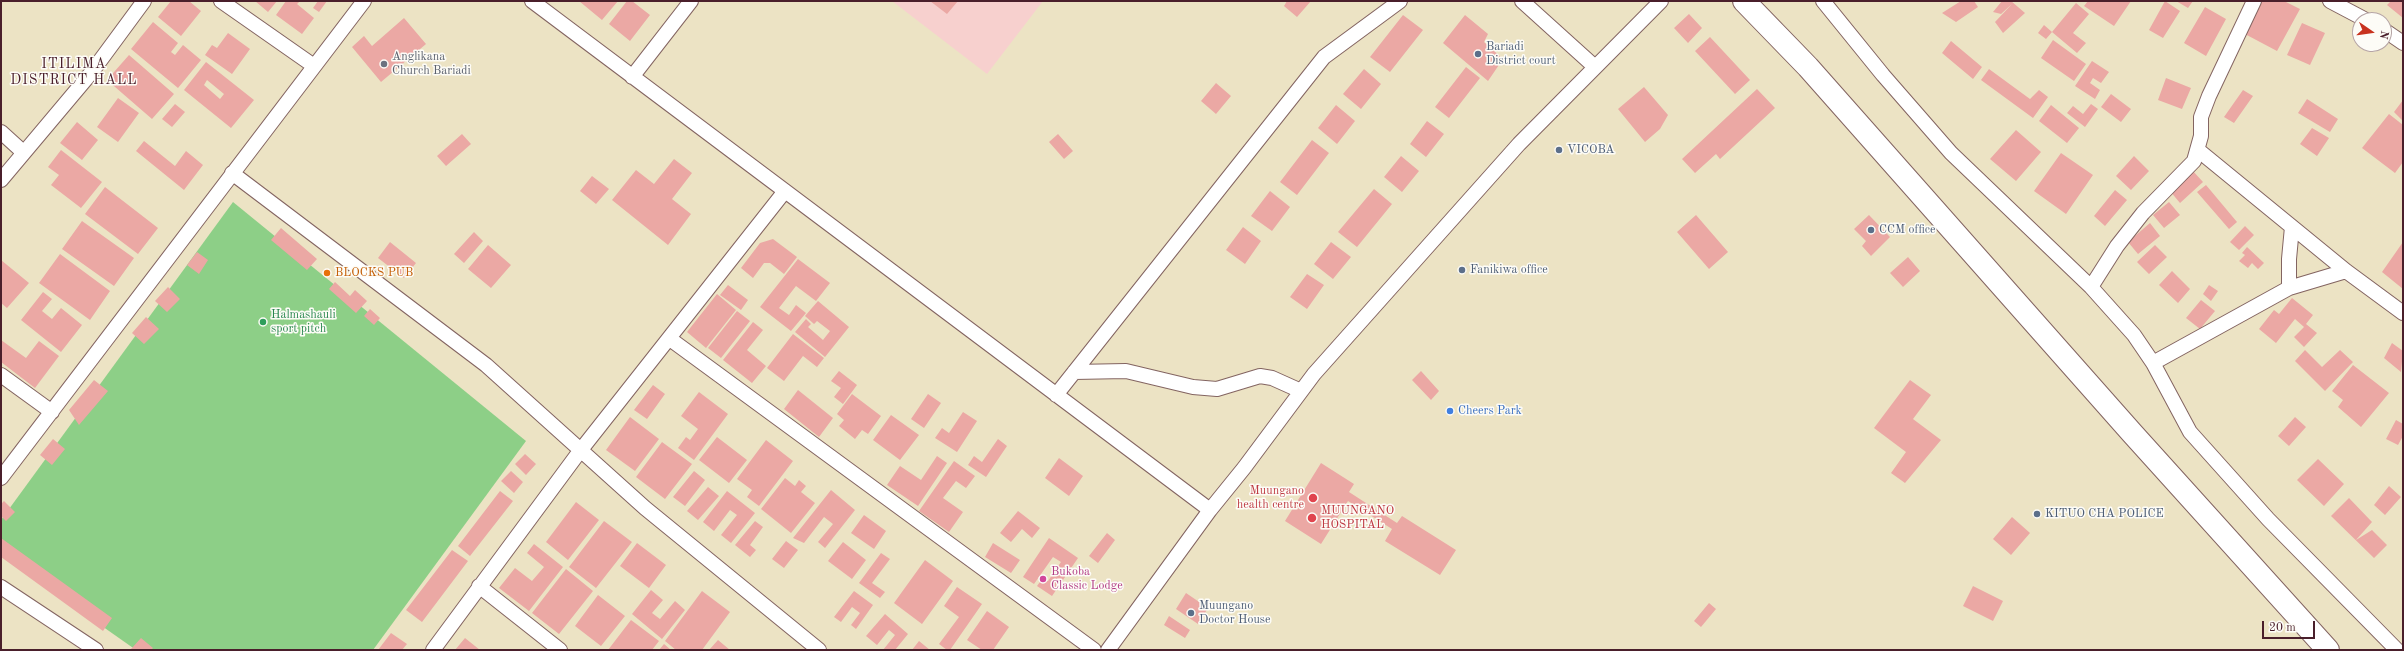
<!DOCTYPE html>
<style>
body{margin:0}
#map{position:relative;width:2404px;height:651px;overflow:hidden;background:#ece3c4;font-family:"Old Standard TT",serif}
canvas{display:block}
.frame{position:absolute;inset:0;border:2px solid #4a1f2b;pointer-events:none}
.north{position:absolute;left:2352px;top:12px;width:40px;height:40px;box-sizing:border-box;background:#fdfcf7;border:1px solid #b5a4a5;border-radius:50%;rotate:103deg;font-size:11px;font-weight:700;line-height:16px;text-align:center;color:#4a1f2b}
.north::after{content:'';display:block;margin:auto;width:14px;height:18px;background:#c8321e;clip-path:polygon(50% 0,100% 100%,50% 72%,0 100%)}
.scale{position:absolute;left:2262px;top:621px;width:53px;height:18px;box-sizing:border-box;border:2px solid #4a1f2b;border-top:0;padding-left:5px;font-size:12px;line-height:14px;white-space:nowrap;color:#4a1f2b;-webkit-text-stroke:3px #fdfcf7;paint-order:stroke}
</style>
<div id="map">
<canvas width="2404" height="651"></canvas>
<div class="frame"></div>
<div class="north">N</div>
<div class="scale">20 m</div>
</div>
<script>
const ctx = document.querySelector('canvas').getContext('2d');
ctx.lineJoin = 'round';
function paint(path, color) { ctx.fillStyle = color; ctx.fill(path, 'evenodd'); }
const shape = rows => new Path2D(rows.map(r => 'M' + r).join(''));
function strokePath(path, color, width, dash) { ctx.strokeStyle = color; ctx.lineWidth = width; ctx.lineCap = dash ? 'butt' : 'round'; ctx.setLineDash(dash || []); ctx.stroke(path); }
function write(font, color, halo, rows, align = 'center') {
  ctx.font = font + ' "Old Standard TT",serif'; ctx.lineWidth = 3; ctx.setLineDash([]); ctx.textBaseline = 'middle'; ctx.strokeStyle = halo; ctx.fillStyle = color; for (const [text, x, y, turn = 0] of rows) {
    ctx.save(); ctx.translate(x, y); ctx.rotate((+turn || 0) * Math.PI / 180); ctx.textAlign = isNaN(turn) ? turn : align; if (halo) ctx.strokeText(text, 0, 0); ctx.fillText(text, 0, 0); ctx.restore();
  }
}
const built = shape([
 [892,1,1043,1,987,74]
]);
const green = shape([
 [233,202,526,441,373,650,136,650,1,555,1,520]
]);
const building = shape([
 [171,1,189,1,201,11,181,36,158,17],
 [255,1,277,1,268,12],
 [286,1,300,1,297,4,314,18,302,34,276,15],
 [318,1,327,1,319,12,313,8],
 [579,1,618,1,602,20],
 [627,1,632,1,650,15,630,41,609,24],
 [930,1,958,1,947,14],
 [1287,1,1311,1,1297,17,1284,6],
 [1961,1,1974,1,1978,7,1956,22,1942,13],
 [2002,1,2011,1,2025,13,2003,33,1995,22,2012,4,2001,14,1993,12],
 [2088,1,2131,1,2114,26,2084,6],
 [2165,1,2180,11,2163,38,2149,30],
 [2176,1,2193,1,2188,8],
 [2260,1,2284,1,2300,9,2277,51,2243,33],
 [2391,1,2403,1,2403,18,2387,5],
 [2076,3,2089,14,2073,33,2086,43,2077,53,2052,32,2046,39,2038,33,2044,25,2052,32],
 [2205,7,2226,19,2206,56,2184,43],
 [1689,14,1702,28,1688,43,1674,28],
 [1403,15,1423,30,1390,72,1370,57],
 [1465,15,1488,34,1484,42,1503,59,1488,81,1443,43],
 [404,18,426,44,381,82,352,47,364,36,372,46],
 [153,22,178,43,171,52,175,55,183,45,201,60,178,88,131,49],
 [2302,23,2325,33,2310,65,2287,55],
 [228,33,250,49,232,74,205,55,212,45,217,48],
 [1710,37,1750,80,1735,94,1695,51],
 [2053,40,2086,64,2074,81,2041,58],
 [1951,41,1982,67,1973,79,1942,53],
 [129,55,174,94,152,119,107,80],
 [2092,61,2109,72,2101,83,2093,78,2090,83,2100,90,2095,99,2075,86],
 [206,62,254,100,231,128,184,90],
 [207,80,224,94,220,99,204,85],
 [1466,67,1480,78,1449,118,1435,107],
 [1364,69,1381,84,1361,109,1343,94],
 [1989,69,2030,99,2039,90,2048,97,2033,118,1981,80],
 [2166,78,2191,88,2182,109,2158,100],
 [1216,83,1231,96,1216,114,1201,101],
 [1644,87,1668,115,1660,129,1645,142,1618,109],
 [1757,89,1775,108,1720,159,1716,154,1695,173,1682,159],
 [2243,90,2253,96,2234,123,2224,117],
 [2111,94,2131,109,2121,122,2101,107],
 [118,98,139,113,118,142,97,127],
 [2307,99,2338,119,2330,132,2298,113],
 [2403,100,2403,121,2394,112],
 [175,104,185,112,172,127,162,119],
 [2091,104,2098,109,2085,127,2067,113,2073,106,2083,114],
 [1336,105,1355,121,1337,144,1318,128],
 [2051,105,2079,128,2067,143,2039,121],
 [2389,114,2403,125,2403,162,2395,173,2362,148],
 [1427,121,1444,134,1426,157,1410,144],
 [77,122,98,140,82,160,60,143],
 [2312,128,2329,138,2317,156,2300,144],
 [2016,130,2041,152,2016,181,1990,159],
 [462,134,471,144,446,166,437,156],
 [1058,134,1073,151,1064,159,1049,142],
 [1312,140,1329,153,1297,195,1280,182],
 [144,141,175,166,186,151,203,165,184,190,136,151],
 [61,150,102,182,81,208,51,185,59,175,48,167],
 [2061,153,2093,175,2066,214,2034,191],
 [1401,156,1419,171,1402,192,1384,177],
 [2134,156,2149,171,2131,190,2116,176],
 [674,159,692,173,672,199,691,214,668,245,612,200,636,170,654,184],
 [2192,170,2203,182,2180,203,2170,191],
 [592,176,609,189,596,204,580,191],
 [2206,185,2237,222,2229,229,2197,192],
 [105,187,158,228,138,254,85,214],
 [1374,189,1392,204,1357,247,1338,232],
 [2115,190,2127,200,2105,226,2094,216],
 [1270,191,1290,207,1272,231,1251,216],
 [2169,202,2180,215,2164,228,2153,215],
 [1696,215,1728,252,1709,269,1677,232],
 [1869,215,1890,237,1871,256,1862,246,1866,241,1854,229],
 [82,221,134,258,114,286,62,249],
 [2150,223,2160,236,2138,254,2128,242],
 [2245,226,2254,235,2239,250,2230,242],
 [1243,227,1261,241,1245,264,1226,250],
 [281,228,317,259,307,270,271,240],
 [474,232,483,241,464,263,454,254],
 [773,239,797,257,784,274,770,263,764,263,753,278,741,268,760,243],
 [390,242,416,263,404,278,378,258],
 [1331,242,1351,257,1333,279,1314,264],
 [2403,242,2403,289,2382,272],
 [488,245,511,265,491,288,468,269],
 [2155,245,2167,257,2149,274,2137,262],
 [2247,247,2264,263,2258,269,2252,263,2248,268,2239,261,2245,255,2242,253],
 [197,252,208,260,199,274,187,265],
 [60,254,110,291,90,320,39,283],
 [1908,257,1920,271,1903,287,1890,273],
 [798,259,830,283,816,301,796,286,779,308,789,315,796,305,806,313,791,331,760,307],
 [1,260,29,283,7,308,1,303],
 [2172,271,2190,289,2178,303,2159,285],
 [1307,274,1324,285,1307,309,1290,297],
 [335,282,350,296,355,290,367,301,356,313,329,289],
 [728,285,748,300,741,310,720,295],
 [2209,285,2218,291,2211,301,2203,294],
 [168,287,180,299,167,312,155,301],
 [43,292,52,299,42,311,52,319,61,308,82,325,61,352,21,320],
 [717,294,736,310,706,348,687,332],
 [2292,298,2313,315,2306,324,2317,333,2304,347,2294,337,2304,327,2295,319,2276,343,2259,329,2274,310,2279,314],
 [2201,300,2215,311,2200,329,2186,318],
 [818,301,849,327,825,357,795,332,806,319,811,324,808,327,823,340,830,331,817,321,814,324,805,316],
 [370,309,380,318,374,325,364,316],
 [737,311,750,321,721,358,708,348],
 [146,317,159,329,144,344,132,333],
 [753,322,763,330,747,350,766,366,752,383,723,360],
 [793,334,824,358,817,367,803,356,784,381,767,368],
 [1,340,26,358,39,341,59,356,35,388,1,362],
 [2392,343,2403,351,2401,372,2384,358],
 [2305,350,2322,367,2340,350,2353,362,2325,391,2295,361],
 [2353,365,2389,393,2361,427,2338,407,2343,400,2332,391],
 [839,371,857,385,843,404,834,397,841,388,831,381],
 [1421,371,1439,391,1431,400,1412,380],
 [94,380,108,391,79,425,69,410],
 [1910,380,1931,395,1913,419,1941,440,1905,483,1891,473,1906,452,1874,428],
 [653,385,665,394,647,419,634,410],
 [798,390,833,418,819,437,784,409],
 [699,392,728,414,694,460,678,448,686,437,690,440,698,429,681,416],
 [852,394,881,416,868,434,862,430,855,439,839,426,844,420,837,414],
 [928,394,941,403,924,428,911,419],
 [963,412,977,421,957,452,935,438,942,428,949,433],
 [891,415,919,435,900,460,873,440],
 [630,417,659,439,635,471,606,450],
 [2295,417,2306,427,2289,446,2278,436],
 [2396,420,2403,424,2403,436,2398,445,2386,439],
 [717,437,747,460,729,483,699,460],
 [53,439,65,449,52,465,40,455],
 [998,439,1007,446,986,477,968,465,974,456,982,462],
 [766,440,793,461,759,506,747,497,752,490,737,479],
 [662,442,692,464,665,499,636,477],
 [525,454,536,464,526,475,515,464],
 [937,456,947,463,918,506,887,485,900,466,921,480],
 [1059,458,1083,476,1069,496,1045,478],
 [2318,459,2344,484,2324,506,2297,480],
 [954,461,975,476,966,488,956,481,943,498,963,512,949,532,919,511],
 [1321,463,1354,484,1349,492,1397,523,1402,516,1456,550,1440,575,1385,541,1392,529,1348,501,1321,544,1285,521],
 [511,471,523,482,514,493,501,481],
 [694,471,705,480,685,506,673,497],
 [785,478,795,486,799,480,806,486,801,492,815,503,791,533,761,509],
 [2389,486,2401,497,2385,515,2374,505],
 [708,487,719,496,698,520,687,511],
 [831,490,855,510,825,548,818,542,833,524,824,517,804,543,793,538],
 [500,491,513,501,470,556,458,546],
 [727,491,755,513,731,543,721,535,737,515,730,510,714,531,703,522],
 [2349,498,2372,522,2356,540,2372,530,2387,545,2374,558,2331,516],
 [4,501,15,512,6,521,1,516,1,504],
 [576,502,599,520,568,560,546,542],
 [1018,511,1040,528,1032,538,1022,529,1011,542,1000,533],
 [864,515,886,531,874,549,851,533],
 [2012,517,2030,533,2011,555,1993,539],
 [604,521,632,542,596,588,569,567],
 [755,521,763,527,750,545,756,550,750,557,735,545],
 [1107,533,1115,540,1098,563,1089,556],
 [1,538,112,618,103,631,1,557],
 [1049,538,1078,558,1052,596,1037,586,1042,579,1048,581,1061,562,1053,557,1034,584,1023,577],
 [786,541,798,550,784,568,772,559],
 [843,542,866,560,852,579,828,561],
 [637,543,666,565,649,588,620,566],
 [993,543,1020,560,1011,573,985,557],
 [534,544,563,567,529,611,499,588,515,568,532,581,544,567,527,553],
 [452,550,468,561,422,622,406,610],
 [881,553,890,559,872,583,885,592,880,598,859,583],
 [925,560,953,581,922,624,894,603],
 [566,569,593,591,559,634,532,613],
 [1973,586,2003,601,1993,621,1963,606],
 [957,587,982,604,950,650,947,650,939,644,959,617,944,606],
 [651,590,663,600,652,613,660,619,675,601,685,610,662,639,632,614],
 [702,591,730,612,702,650,676,650,665,641],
 [854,591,873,605,856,629,851,625,860,613,852,607,841,622,834,617],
 [1186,593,1208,608,1198,624,1176,609],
 [598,595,625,616,601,646,575,626],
 [1709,603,1716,609,1701,627,1694,621],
 [987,611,1009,627,993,650,982,650,967,640],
 [885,614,908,634,895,650,883,650,895,635,889,630,877,645,866,636],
 [1169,616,1190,630,1185,638,1164,625],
 [631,620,659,641,652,650,608,650],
 [391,633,407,644,402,650,378,650],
 [141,638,153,648,151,650,131,649],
 [465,638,480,650,455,650],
 [718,640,730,650,709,650],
 [919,641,930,650,912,650],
 [664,644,671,650,659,650]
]);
const minor = shape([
 [221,1,314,66],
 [532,1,1210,510],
 [1522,1,1595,67],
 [1823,1,1883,75,1951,153,2091,287,2134,335,2153,363,2190,432,2268,519,2397,650],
 [2330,1,2366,20],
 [2384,30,2403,43],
 [632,77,691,1],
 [1,132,23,152],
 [2198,150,2346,271,2403,313],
 [232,173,486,365,645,508,819,650],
 [1,180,91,73,144,1],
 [2091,287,2117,246,2143,213,2194,161,2201,136,2201,117,2209,96,2254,1],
 [2289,288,2289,259,2292,227],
 [670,339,1094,650],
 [2153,363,2289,288,2346,271],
 [1074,372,1126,371,1193,387,1217,389,1260,376,1272,378,1301,391],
 [1,375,52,412],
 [1056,395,1324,57,1400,1],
 [1,478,364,1],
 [479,586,560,650],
 [1,587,96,650],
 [433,650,580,451,785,191],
 [1108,650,1210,510,1244,468,1314,374,1519,144,1661,1]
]);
const trunk = shape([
 [1744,1,1808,67,2132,433,2328,650]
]);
const markers = [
 [1478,54,4,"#5c6f8a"],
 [384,64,4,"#6b7280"],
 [1559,150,4,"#5c6f8a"],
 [1871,230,4,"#5c6f8a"],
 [1462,270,4,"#5c6f8a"],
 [327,273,4,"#e8710a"],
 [263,322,4,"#2e9e5b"],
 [1450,411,4,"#3f7fe0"],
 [1313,498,5,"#e0444e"],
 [2037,514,4,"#5c6f8a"],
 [1312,518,5,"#e0444e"],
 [1043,579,4,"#d1479c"],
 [1191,613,4,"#5c6f8a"]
];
const serviceNames = [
 ["Bariadi",1486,47],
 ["District court",1486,61],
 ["VICOBA",1567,150],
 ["CCM office",1879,230],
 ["Fanikiwa office",1470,270],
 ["KITUO CHA POLICE",2045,514],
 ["Muungano",1199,606],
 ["Doctor House",1199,620]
];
const worshipNames = [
 ["Anglikana",392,57],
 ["Church Bariadi",392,71]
];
const foodNames = [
 ["BLOCKS PUB",335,273]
];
const leisureNames = [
 ["Halmashauli",271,315],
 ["sport pitch",271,329]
];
const shopNames = [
 ["Cheers Park",1458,411]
];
const healthNames = [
 ["Muungano",1304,491],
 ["health centre",1304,505],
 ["MUUNGANO",1321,511,"left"],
 ["HOSPITAL",1321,525,"left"]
];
const hotelNames = [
 ["Bukoba",1051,572],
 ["Classic Lodge",1051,586]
];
const quarterNames = [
 ["ITILIMA",74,64],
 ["DISTRICT HALL",74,80]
];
paint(built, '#f7d0ce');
paint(green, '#8dcf87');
paint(building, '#eba8a4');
strokePath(minor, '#836461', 16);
strokePath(trunk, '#836461', 24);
strokePath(minor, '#fff', 14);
strokePath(trunk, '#fff', 22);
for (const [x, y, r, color] of markers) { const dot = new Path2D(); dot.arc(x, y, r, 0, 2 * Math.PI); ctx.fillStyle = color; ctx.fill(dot); strokePath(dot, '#fdfcf7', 1.5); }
write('12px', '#4e5e75', '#fdfcf7', serviceNames, 'left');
write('12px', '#5b616d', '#fdfcf7', worshipNames, 'left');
write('12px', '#c56008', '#fdfcf7', foodNames, 'left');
write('12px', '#27864d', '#fdfcf7', leisureNames, 'left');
write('12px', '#366cbe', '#fdfcf7', shopNames, 'left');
write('12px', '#be3a42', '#fdfcf7', healthNames, 'right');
write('12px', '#b23c85', '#fdfcf7', hotelNames, 'left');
ctx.letterSpacing = '1px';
write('14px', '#4a1f2b', '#fdfcf7', quarterNames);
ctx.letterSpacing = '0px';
</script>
